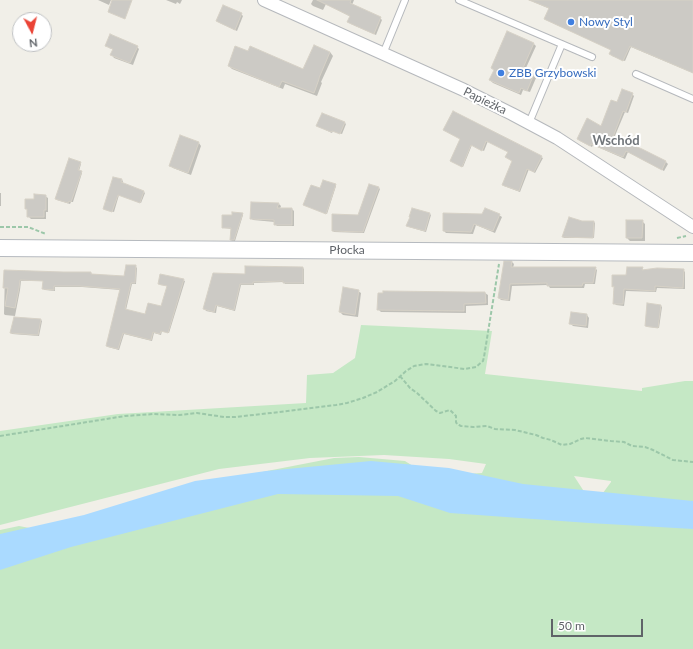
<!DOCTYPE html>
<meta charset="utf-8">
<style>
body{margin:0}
#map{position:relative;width:693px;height:649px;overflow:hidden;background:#f1efe8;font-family:Lato,sans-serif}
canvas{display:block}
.north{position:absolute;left:12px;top:12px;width:40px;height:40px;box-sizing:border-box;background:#fff;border:1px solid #bfc1c3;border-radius:50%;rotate:173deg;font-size:11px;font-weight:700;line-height:16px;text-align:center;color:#5f6368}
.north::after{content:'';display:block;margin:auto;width:14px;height:18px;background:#ea4335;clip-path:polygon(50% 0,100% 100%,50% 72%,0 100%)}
.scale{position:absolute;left:551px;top:619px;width:92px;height:18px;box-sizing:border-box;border:2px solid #5f6368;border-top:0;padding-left:5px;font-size:12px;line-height:14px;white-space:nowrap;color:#5f6368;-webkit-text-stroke:3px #fff;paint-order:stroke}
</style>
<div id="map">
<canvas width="693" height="649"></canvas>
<div class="north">N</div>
<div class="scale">50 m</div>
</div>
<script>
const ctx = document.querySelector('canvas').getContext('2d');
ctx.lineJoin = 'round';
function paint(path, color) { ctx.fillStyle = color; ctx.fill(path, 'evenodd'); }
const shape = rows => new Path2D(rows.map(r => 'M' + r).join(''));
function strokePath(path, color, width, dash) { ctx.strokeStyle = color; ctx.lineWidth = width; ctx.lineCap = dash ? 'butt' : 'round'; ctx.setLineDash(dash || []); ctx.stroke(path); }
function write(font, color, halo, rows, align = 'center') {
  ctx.font = font + ' Lato,sans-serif'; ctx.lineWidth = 4; ctx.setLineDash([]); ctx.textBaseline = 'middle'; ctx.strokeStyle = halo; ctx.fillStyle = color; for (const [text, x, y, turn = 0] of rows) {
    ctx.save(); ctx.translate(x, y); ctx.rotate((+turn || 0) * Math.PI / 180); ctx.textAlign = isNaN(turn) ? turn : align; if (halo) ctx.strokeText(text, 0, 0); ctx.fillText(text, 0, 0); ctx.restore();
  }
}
const green = shape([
 [361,325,492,331,485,374,642,391,642,388,685,381,693,381,693,649,0,649,0,530,19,526,40,530,236,478,267,471,334,458,359,457,405,461,424,473,466,474,482,473,486,464,449,459,384,455,310,458,219,469,0,525,0,431,118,414,306,403,307,375,333,373,355,358],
 [574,476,611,481,611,482,600,497,585,493]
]);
const water = shape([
 [371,461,449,468,523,484,693,501,693,529,589,523,450,513,398,496,278,494,71,547,0,570,0,534,84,515,195,481,266,471]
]);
const shadow = shape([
 [98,0,111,0,109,5],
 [166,0,182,0,180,4,177,2,176,4],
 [313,0,354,0,352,5,380,18,382,20,376,35,351,24,349,22,351,17,326,4,323,10,313,6,311,4],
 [529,0,693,0,693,73,631,47,625,61,612,56,611,54,612,50,546,20,545,19,550,9],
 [241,14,243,16,237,31,220,23,217,21],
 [533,43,536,46,525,70,530,71,536,78,530,92,523,90,521,95,493,83,490,80],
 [107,45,137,47,139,49,133,65,114,58,112,55,114,50,109,48],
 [330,52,333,56,321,82,322,83,317,96,285,84,283,89,232,69,229,66,304,70],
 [632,94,634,96,628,113,625,112,614,138,642,150,666,162,668,164,664,171,628,152,625,159,593,145,592,147,580,141,578,139,602,127,617,103],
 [454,112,543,158,535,173,529,169,520,192,504,186,513,161,509,152,488,141,484,151,472,145,463,167,453,162,461,139,444,130],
 [345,123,346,124,342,134,333,131,332,133,317,126],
 [199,143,201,146,191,175,173,168,170,165],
 [80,162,81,164,79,171,82,173,73,202,71,202,70,204,57,200,56,199],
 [114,178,122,180,123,181,122,184,144,192,145,193,141,203,119,195,114,212,106,210,104,209],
 [335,185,336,186,327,214,304,205,321,189],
 [379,188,380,189,364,233,334,232,333,231,333,215,359,216],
 [0,193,1,193,1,206,0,206],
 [45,196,48,198,48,212,46,212,46,219,31,219,28,216,28,211,26,208,35,200],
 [252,203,279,204,281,206,280,209,292,209,294,211,294,226,277,226,275,224,275,222,253,220,251,218],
 [242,214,243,215,235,241,232,241,231,240,232,229,224,228,223,227,233,216],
 [430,214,431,215,426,232,409,227,408,226,411,218],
 [499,215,502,217,495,233,476,225,473,234,446,233,444,231],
 [642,221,645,224,645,241,630,241,627,238],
 [582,222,594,222,595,223,594,238,564,238,563,237],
 [512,262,514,264,513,268,595,268,597,270,595,284,585,284,584,288,550,288,548,285,512,286,510,301,501,300,499,298],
 [135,266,137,268,136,284,132,284,126,310,146,315,161,308,168,286,160,285,159,283,183,280,185,281,169,333,162,331,161,335,154,333,152,341,124,334,119,350,108,347,107,346,121,290,82,287,55,287,55,291,45,290,43,289,44,281,21,281,20,290,15,316,5,315,4,314,5,271,91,273,92,274,125,277],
 [303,268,304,269,304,284,285,284,284,282,254,283,254,285,241,285,235,311,217,306,216,313,206,311,205,309,246,275],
 [642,268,644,271,683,270,685,272,685,289,657,288,656,292,626,291,624,306,616,305,614,303,615,288,613,286,627,276],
 [358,291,361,293,358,317,343,315,340,312],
 [485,293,488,295,488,305,466,306,466,313,381,312,378,309],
 [661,306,662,307,659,328,647,327,646,326],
 [587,315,589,318,588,328,573,326,570,323],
 [14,318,41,320,42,321,39,336,12,334,11,333]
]);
const building = shape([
 [112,0,132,0,125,19,108,12,112,0],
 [317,0,351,0,350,3,381,17,374,34,347,22,350,16,317,0],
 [529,0,693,0,693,73,630,46,623,61,609,54,611,50,544,19,549,8,529,0],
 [223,5,242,13,235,30,216,21,223,5],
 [507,31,534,43,523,68,530,71,530,72,534,74,527,91,521,88,519,93,489,80,494,70,491,68,507,31],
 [110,34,138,46,130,63,110,55,113,49,105,46,110,34],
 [314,45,330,52,319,78,319,79,314,93,282,81,279,87,228,66,235,46,248,51,250,46,303,69,314,45],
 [622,89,633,93,626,112,623,111,613,137,642,149,666,161,662,170,626,151,623,157,591,144,590,146,577,139,587,118,601,126,611,100,617,102,622,89],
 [453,111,542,156,534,172,527,169,519,191,502,185,512,161,505,157,508,152,486,141,482,151,471,145,462,167,450,161,460,139,443,130,453,111],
 [322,113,345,122,340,134,332,131,331,132,316,126,322,113],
 [180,135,199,142,188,173,169,166,180,135],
 [69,158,81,162,78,170,82,171,71,202,69,201,68,203,55,199,69,158],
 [113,177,122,179,121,182,144,191,140,203,118,195,112,212,103,209,113,177],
 [323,180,336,184,326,214,303,205,311,185,320,188,323,180],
 [369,184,379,187,363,232,332,231,332,214,358,215,369,184],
 [34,194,46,195,46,210,44,210,44,217,27,217,27,209,25,209,25,199,34,199,34,194],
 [251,202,279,203,277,208,292,208,292,225,274,225,274,220,250,219,251,202],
 [412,208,430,213,425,231,406,226,410,217,409,217,412,208],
 [485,208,500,214,493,231,474,224,471,232,443,231,443,213,482,214,485,208],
 [232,212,243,213,234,240,230,240,231,228,222,228,222,215,232,215,232,212],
 [569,217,582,221,594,221,593,238,562,237,569,217],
 [626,220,643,220,642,238,626,238,626,220],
 [504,261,512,261,511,267,596,267,593,283,583,283,582,286,547,286,547,283,510,284,508,300,498,298,504,261],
 [126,265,136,265,135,283,131,283,125,309,145,314,148,303,161,306,167,286,158,284,160,274,184,279,168,333,161,331,160,334,153,332,151,340,123,333,118,349,106,346,120,289,80,286,54,286,54,290,42,289,43,281,20,280,19,288,15,308,5,306,8,288,3,288,4,270,63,272,91,272,91,274,124,276,126,265],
 [245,266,303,267,303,283,283,283,283,281,253,282,253,284,240,284,234,310,216,305,214,312,203,309,213,273,245,274,245,266],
 [627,267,643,267,642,270,657,268,684,269,683,288,655,286,655,291,624,289,623,304,613,304,614,286,612,287,612,275,626,275,627,267],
 [343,287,359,290,355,315,339,312,343,287],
 [383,291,468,292,485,292,486,303,464,304,464,311,377,310,378,293,383,293,383,291],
 [647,303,661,305,658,328,645,326,647,303],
 [571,312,587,314,586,326,569,324,571,312],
 [14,317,41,319,38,335,10,333,14,317]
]);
const path = shape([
 [0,227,28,227,46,234],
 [677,238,686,236],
 [400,376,410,388,417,393,436,411,440,413,450,410,456,416,456,422,457,424,461,426,473,427,487,426,495,429,515,430,536,435,543,438,551,440,562,445,570,444,581,439,585,438,611,441,624,442,632,446,645,447,653,450,673,460,693,462],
 [0,436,125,416,154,414,179,415,197,413,224,417,235,417,271,413,336,405,347,403,363,398,377,392,395,381,406,371,414,366,426,364,465,369,476,367,483,361,484,357,499,264]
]);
const lane = shape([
 [459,0,592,57],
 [383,54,405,0],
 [636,74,693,99],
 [529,123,562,44]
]);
const street = shape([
 [264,0,464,90,512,114,557,138,693,227]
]);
const secondary = shape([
 [0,248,693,253]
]);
const markers = [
 [571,22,4,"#3f7fe0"],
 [501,73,4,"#3f7fe0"]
];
const shopNames = [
 ["Nowy Styl",579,22],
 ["ZBB Grzybowski",509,73]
];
const streetNames = [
 ["Papieżka",485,101,26],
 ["Płocka",347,250]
];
const neighbourhoodNames = [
 ["Wschód",616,141]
];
paint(green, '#c5e8c5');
paint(water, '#aadaff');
paint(shadow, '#0003');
paint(building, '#cccac5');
strokePath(building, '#d6d1c6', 1);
strokePath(lane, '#b5b8bc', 8);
strokePath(street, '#b5b8bc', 14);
strokePath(secondary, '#b6babf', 18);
strokePath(path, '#9cc7a9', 2, [4, 2]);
strokePath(lane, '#fff', 6);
strokePath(street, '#fff', 12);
strokePath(secondary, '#fff', 16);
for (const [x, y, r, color] of markers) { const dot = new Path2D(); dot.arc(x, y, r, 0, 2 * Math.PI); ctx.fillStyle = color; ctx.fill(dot); strokePath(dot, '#fff', 1.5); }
write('12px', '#366cbe', '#fff', shopNames, 'left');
write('12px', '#5f6368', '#fff', streetNames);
write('bold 13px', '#70757a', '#fff', neighbourhoodNames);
</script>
